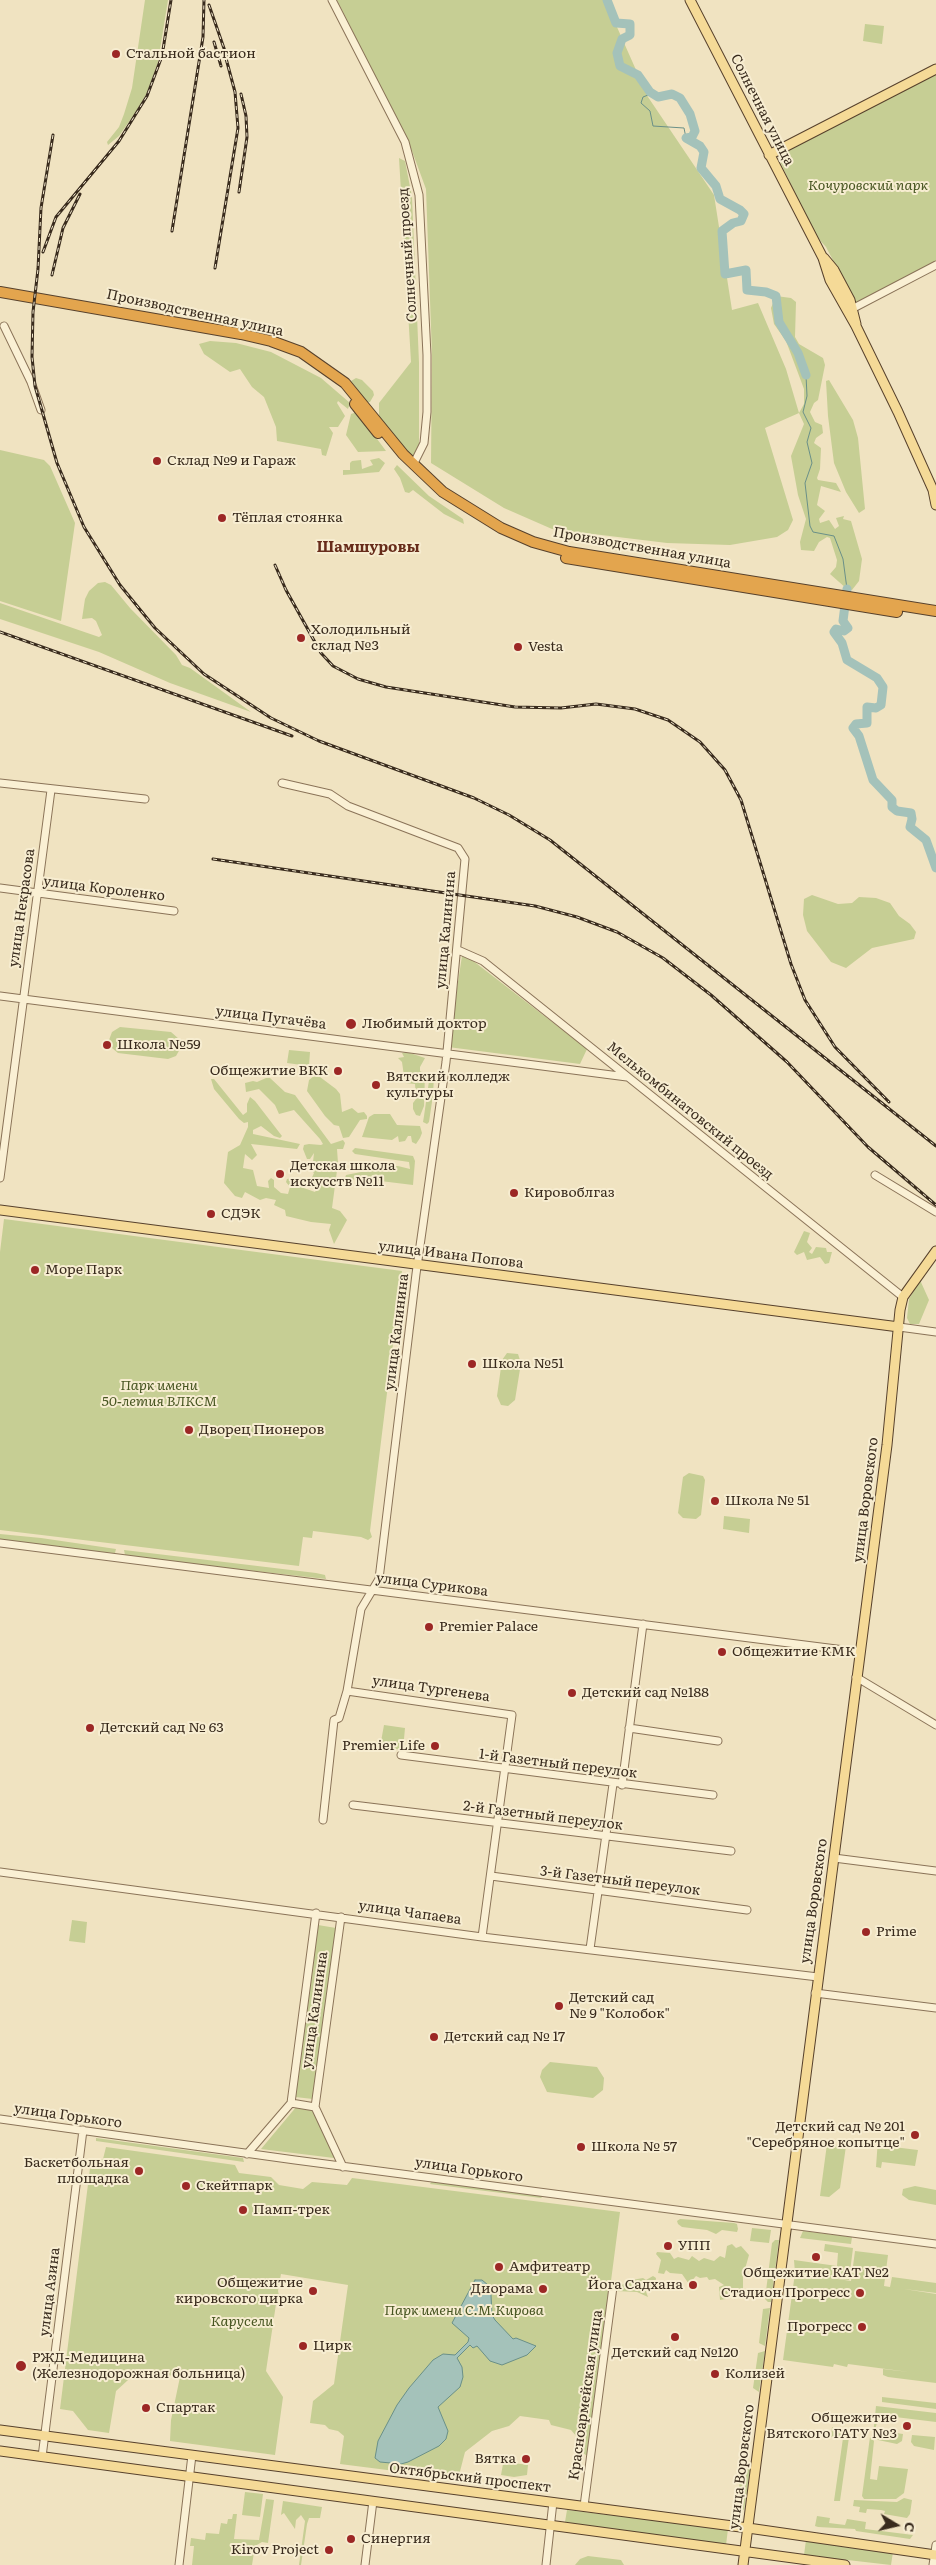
<!DOCTYPE html>
<meta charset="utf-8">
<style>
body{margin:0}
#map{position:relative;width:936px;height:2565px;overflow:hidden;background:#f0e3c1;font-family:Literata,serif}
canvas{display:block}
.north{position:absolute;left:871px;top:2500px;width:50px;height:50px;-webkit-text-stroke:4px #f7edd1;paint-order:stroke;rotate:99deg;font-size:14px;font-weight:700;line-height:20px;text-align:center;color:#392b1d}
.north::after{content:'';display:block;margin:auto;width:18px;height:22px;background:#392b1d;clip-path:polygon(50% 0,100% 100%,50% 72%,0 100%)}
</style>
<div id="map">
<canvas width="936" height="2565"></canvas>
<div class="north">С</div>
</div>
<script>
const ctx = document.querySelector('canvas').getContext('2d');
ctx.lineJoin = 'round';
function paint(path, color) { ctx.fillStyle = color; ctx.fill(path, 'evenodd'); }
const shape = rows => new Path2D(rows.map(r => 'M' + r).join(''));
function strokePath(path, color, width, dash) { ctx.strokeStyle = color; ctx.lineWidth = width; ctx.lineCap = dash ? 'butt' : 'round'; ctx.setLineDash(dash || []); ctx.stroke(path); }
function write(font, color, halo, rows, align = 'center') {
  ctx.font = font + ' Literata,serif'; ctx.lineWidth = 4; ctx.setLineDash([]); ctx.textBaseline = 'middle'; ctx.strokeStyle = halo; ctx.fillStyle = color; for (const [text, x, y, turn = 0] of rows) {
    ctx.save(); ctx.translate(x, y); ctx.rotate((+turn || 0) * Math.PI / 180); ctx.textAlign = isNaN(turn) ? turn : align; if (halo) ctx.strokeText(text, 0, 0); ctx.fillText(text, 0, 0); ctx.restore();
  }
}
const green = shape([
 [145,0,168,0,158,62,147,93,137,110,119,136,108,145,107,142,119,127,124,114,132,88],
 [337,0,605,0,648,97,714,195,732,310,758,303,786,369,799,413,804,404,804,389,786,341,774,324,771,308,776,296,791,298,796,302,795,337,799,344,823,358,825,365,818,400,814,403,810,412,815,422,822,425,823,433,816,438,814,443,821,448,820,469,817,478,818,480,836,483,841,492,821,486,817,505,825,511,819,519,820,523,829,520,835,529,839,526,836,518,844,516,843,519,851,521,862,559,859,581,852,590,847,589,830,574,836,567,837,560,830,538,827,537,819,542,814,551,801,550,800,542,806,519,798,495,791,456,804,424,799,413,765,428,793,520,788,530,777,537,730,545,667,543,552,529,504,508,431,463,432,355,426,189,412,151],
 [865,24,884,26,882,44,863,41],
 [936,73,936,262,856,304,826,247,817,237,780,162,781,154],
 [399,158,405,161,412,197,419,363,419,448,412,459,379,417,379,403,411,362],
 [210,341,236,343,271,352,321,378,350,403,348,409,338,401,337,403,345,416,338,427,329,427,333,433,326,456,322,455,321,449,277,441,276,427,264,397,252,387,240,369,230,372,204,354,199,344],
 [356,378,362,380,373,391,374,395,370,402,367,402,351,381],
 [829,380,853,420,858,438,865,509,859,513,846,492,834,463,828,416,826,381],
 [357,412,386,451,358,452,346,435,351,414],
 [0,450,44,460,50,466,75,523,61,621,0,601],
 [379,458,385,463,379,472,343,475,343,470,350,470,350,463,352,461,361,460,362,469,373,465,370,460],
 [397,465,429,496,463,519,464,524,444,514,413,490,409,493,405,492,400,478,394,469],
 [105,582,111,585,130,608,176,655,182,665,190,668,251,712,170,683,99,652,0,619,0,603,99,637,102,635,96,621,92,618,82,619,85,599,89,591,98,583],
 [812,895,838,904,852,903,859,897,876,898,890,903,899,916,910,924,916,932,914,939,872,948,846,968,831,962,807,931,803,915,804,899],
 [462,956,472,960,587,1049,580,1064,448,1047],
 [120,1027,171,1032,179,1039,180,1049,176,1056,168,1059,118,1053,112,1048,109,1040,112,1032],
 [289,1050,310,1052,309,1066,287,1063],
 [407,1052,425,1058,420,1067,420,1071,425,1074,424,1106,420,1116,416,1115,413,1109,413,1103,416,1099,415,1084,405,1083,402,1062,398,1058,404,1057,402,1053],
 [430,1074,434,1076,433,1095,429,1122,427,1124,423,1122,424,1116],
 [314,1076,320,1077,336,1089,340,1094,342,1112,352,1108,358,1113,364,1112,367,1116,367,1119,360,1120,349,1137,343,1138,339,1126,334,1125,325,1116,307,1091,309,1080],
 [266,1078,270,1078,285,1092,295,1095,331,1144,343,1140,345,1143,343,1149,337,1149,338,1163,332,1208,340,1211,347,1220,334,1244,329,1230,331,1224,311,1222,286,1216,285,1210,274,1205,276,1200,266,1198,260,1200,245,1192,242,1198,235,1196,224,1183,228,1152,240,1145,248,1127,248,1122,244,1123,239,1119,214,1089,211,1079,214,1079,243,1115,247,1112,247,1104,250,1097,255,1101,282,1136,280,1138,274,1136,261,1126,253,1130,253,1134,300,1144,297,1149,251,1144,257,1155,252,1160,245,1154,243,1168,253,1170,257,1186,269,1188,268,1181,271,1178,274,1180,274,1187,281,1193,288,1194,290,1187,286,1182,287,1179,292,1178,298,1186,315,1192,317,1189,310,1182,314,1173,312,1171,314,1153,310,1159,307,1159,303,1149,304,1145,309,1144,321,1145,323,1144,320,1139,294,1110,279,1114,275,1105,259,1089,246,1092,245,1083,253,1081,257,1082],
 [374,1114,390,1114,397,1125,420,1126,422,1133,420,1138,416,1144,412,1142,411,1136,408,1136,405,1141,399,1142,398,1136,392,1140,362,1137,369,1117],
 [355,1148,413,1156,415,1161,413,1185,356,1178,348,1183,344,1181,346,1175,361,1172,366,1165,370,1164,381,1167,398,1166,410,1169,409,1162,355,1154,352,1151],
 [4,1219,402,1271,370,1531,372,1537,368,1540,361,1537,313,1531,312,1538,303,1537,299,1566,0,1530,0,1252],
 [804,1231,810,1233,807,1242,812,1248,809,1252,812,1254,816,1247,826,1248,827,1252,832,1252,829,1263,825,1264,820,1257,807,1260,804,1252,797,1255,794,1252],
 [920,1280,929,1300,919,1324,910,1324,907,1318,909,1299],
 [507,1353,518,1354,521,1363,515,1400,508,1406,501,1405,497,1396,502,1360],
 [689,1473,703,1476,705,1480,701,1515,696,1519,683,1518,678,1513,683,1477],
 [724,1516,750,1519,749,1533,723,1529],
 [0,1534,41,1538,116,1549,115,1553,45,1547,0,1539],
 [124,1550,316,1573,325,1575,326,1579,175,1562,125,1555],
 [384,1725,405,1728,403,1750,380,1747],
 [72,1920,87,1922,85,1943,69,1941],
 [318,1925,336,1928,313,2099,295,2097],
 [550,2062,597,2067,604,2078,603,2090,593,2098,547,2092,540,2077,542,2070],
 [297,2106,313,2109,335,2156,334,2158,261,2149],
 [96,2138,243,2158,244,2162,96,2141],
 [878,2139,893,2141,893,2147,918,2150,915,2166,882,2162,881,2168,876,2167],
 [827,2144,846,2146,840,2188,829,2197,820,2196],
 [106,2147,235,2165,239,2173,271,2177,279,2185,303,2189,312,2182,347,2185,352,2178,620,2212,588,2457,580,2450,577,2437,571,2430,551,2425,549,2420,520,2416,509,2426,492,2431,465,2452,458,2479,340,2464,344,2436,338,2431,329,2429,325,2425,310,2423,313,2401,334,2384,348,2285,281,2274,278,2291,280,2300,276,2304,266,2371,283,2397,275,2455,170,2441,171,2420,180,2377,139,2370,116,2391,109,2433,88,2430,73,2411,60,2409,91,2160,103,2159],
 [432,2181,544,2195,541,2198,430,2184],
 [915,2186,936,2190,936,2205,909,2200,902,2195,903,2189],
 [680,2219,734,2223,737,2224,738,2229,737,2232,722,2230,716,2234,707,2230,682,2227,678,2224,677,2221],
 [752,2228,771,2230,769,2243,750,2241],
 [803,2231,852,2237,851,2244,800,2238],
 [775,2240,779,2240,771,2302,768,2302,765,2299,772,2243],
 [732,2244,736,2248,741,2246,749,2255,743,2276,743,2298,732,2292,726,2299,720,2300,719,2287,724,2285,715,2279,709,2280,707,2277,700,2278,696,2276,689,2284,682,2274,670,2273,666,2270,664,2274,658,2273,661,2260,656,2254,657,2252,670,2253,674,2259,678,2257,689,2260,692,2256,699,2261,704,2258,714,2261,720,2256,725,2258,727,2246],
 [825,2244,853,2248,849,2280,831,2278,851,2281,855,2251,888,2255,884,2286,890,2287,892,2277,936,2283,936,2293,904,2289,936,2294,936,2383,888,2377,883,2375,883,2369,909,2372,848,2364,847,2367,834,2364,833,2367,783,2360,795,2273,794,2260,837,2266,838,2253,824,2251],
 [653,2276,656,2278,655,2286,645,2289,648,2297,637,2292,616,2291,615,2287,617,2284,621,2286,623,2284,627,2285,632,2280,643,2278,646,2280],
 [770,2308,765,2346,759,2343,763,2309],
 [765,2351,759,2392,753,2388,758,2353],
 [882,2397,936,2403,936,2409,882,2402],
 [876,2406,936,2413,936,2422,879,2415,875,2430,903,2434,902,2441,897,2444,878,2440,873,2435],
 [832,2427,850,2430,840,2501,834,2501,843,2438,831,2437],
 [912,2435,935,2437,934,2450,914,2446,911,2442],
 [870,2437,874,2441,870,2479,877,2480,879,2466,908,2469,904,2493,896,2499,864,2499,862,2496],
 [507,2462,528,2465,527,2475,514,2477,501,2475,503,2464],
 [751,2462,744,2510,742,2509,737,2504,742,2464],
 [245,2492,263,2494,260,2517,242,2515],
 [904,2498,912,2500,910,2514,907,2518,884,2514,885,2511,881,2510,867,2509,866,2513,859,2512,860,2507,853,2506,854,2500,897,2502],
 [266,2499,274,2500,268,2543,262,2542,255,2546,252,2565,192,2565,194,2546,190,2546,191,2538,205,2540,206,2533,219,2534,221,2523,227,2524,228,2519,232,2519,233,2514,237,2514,234,2539,259,2540],
 [283,2501,322,2507,320,2518,309,2518,307,2524,301,2565,299,2565,305,2521,301,2515,296,2520,295,2529,284,2513,281,2515],
 [567,2510,728,2529,726,2545,565,2522],
 [817,2516,830,2518,829,2523,845,2525,847,2519,866,2522,865,2529,913,2535,910,2539,856,2531,855,2529,818,2527,815,2526],
 [806,2540,893,2552,891,2565,804,2555],
 [588,2556,621,2560,624,2565,575,2565,580,2559]
]);
const water = shape([
 [475,2280,482,2280,488,2285,491,2295,492,2315,495,2320,513,2339,516,2338,536,2346,527,2355,502,2365,490,2361,477,2346,473,2348,470,2345,457,2358,462,2367,463,2377,460,2387,438,2407,448,2431,446,2439,439,2446,408,2462,401,2464,380,2462,375,2458,378,2441,397,2405,409,2388,433,2360,443,2354,455,2355,468,2342,469,2338,452,2323,475,2280]
]);
const stream = shape([
 [649,91,648,95,643,97,641,103,650,111,653,126,684,128,686,138],
 [806,375,807,396,803,412,811,428,807,442,812,463,805,483,810,526,813,532,834,536,843,559,847,589]
]);
const river = shape([
 [607,0,616,23,630,24,630,35,622,39,617,53,620,66,638,75,650,92,658,97,672,94,680,98,690,114,695,131,692,137,686,138,700,146,704,152,701,168,716,186,720,199,740,210,744,214,741,221,733,223,722,231,725,274,746,270,747,290,766,292,776,296,779,322,798,353,806,375],
 [847,589,843,621,848,628,844,631,836,629,834,632,842,643,847,660,877,678,883,687,881,705,876,708,867,707,867,723,856,724,853,728,859,736,873,780,892,800,892,807,897,811,911,813,912,819,910,827,926,840,936,868]
]);
const minor = shape([
 [332,0,405,142,419,195,427,355,427,412,424,443,413,465],
 [848,311,936,265],
 [4,326,31,382,41,410],
 [0,783,145,799],
 [282,783,330,794,348,806,458,848,465,859,446,1062,416,1274,379,1579,361,1609,347,1691,339,1718,334,1720,323,1820],
 [0,888,174,911],
 [458,950,483,961,903,1297],
 [0,996,627,1077],
 [875,1175,936,1212],
 [0,1178,51,790],
 [899,1327,936,1332],
 [0,1543,860,1652],
 [856,1677,936,1725],
 [347,1691,512,1715,482,1937],
 [629,1728,718,1741],
 [401,1755,713,1795],
 [622,1785,643,1624],
 [353,1805,731,1851],
 [834,1858,936,1871],
 [0,1872,482,1937,818,1977],
 [491,1876,747,1910],
 [341,1917,315,2107,343,2167],
 [590,1949,613,1784],
 [815,1993,936,2008],
 [291,2103,315,2107],
 [0,2119,295,2160,936,2244],
 [247,2154,291,2103,316,1913],
 [42,2457,83,2130],
 [584,2506,613,2287],
 [179,2565,192,2455],
 [365,2565,373,2501],
 [546,2565,553,2502],
 [933,2565,936,2545]
]);
const major = shape([
 [690,0,823,258,830,280,856,326,898,412,933,490,936,505],
 [769,155,936,69],
 [824,258,834,270,850,300,856,324],
 [0,1210,899,1327],
 [0,2430,748,2528,936,2555],
 [0,2451,845,2565],
 [743,2565,887,1445,900,1310,903,1297,936,1251]
]);
const highway = shape([
 [0,292,241,334,271,341,301,352,345,383,403,454,443,492,501,528,533,542,569,552,936,611],
 [355,404,378,433],
 [566,558,897,612]
]);
const rail = shape([
 [209,5,227,57],
 [214,42,221,66],
 [53,135,41,208,38,269,33,312,32,357,35,386,57,463,84,527,120,585,155,628,204,674,271,718,319,741,474,798,509,815,550,840,936,1146],
 [239,192,247,137,246,116,241,94],
 [172,231,203,37,204,0],
 [43,252,56,217,119,141,147,96,162,56,171,0],
 [215,268,238,128,235,92,224,51],
 [52,275,63,228,80,194],
 [275,565,286,590,321,653,333,666,358,679,386,687,515,707,561,708,596,704,635,709,668,720,700,742,725,770,741,800,791,964,805,1000,835,1047,889,1102],
 [0,632,292,736],
 [213,859,535,906,577,917,617,932,663,958,711,995,787,1062,868,1147,936,1205]
]);
const markers = [
 [116,54,5,"#9c2725"],
 [157,461,5,"#9c2725"],
 [222,518,5,"#9c2725"],
 [301,638,5,"#9c2725"],
 [518,647,5,"#9c2725"],
 [351,1024,6,"#9c2725"],
 [107,1045,5,"#9c2725"],
 [338,1071,5,"#9c2725"],
 [376,1085,5,"#9c2725"],
 [280,1174,5,"#9c2725"],
 [514,1193,5,"#9c2725"],
 [211,1214,5,"#9c2725"],
 [35,1270,5,"#9c2725"],
 [472,1364,5,"#9c2725"],
 [189,1430,5,"#9c2725"],
 [715,1501,5,"#9c2725"],
 [429,1627,5,"#9c2725"],
 [722,1652,5,"#9c2725"],
 [572,1693,5,"#9c2725"],
 [90,1728,5,"#9c2725"],
 [435,1746,5,"#9c2725"],
 [866,1932,5,"#9c2725"],
 [559,2006,5,"#9c2725"],
 [434,2037,5,"#9c2725"],
 [915,2135,5,"#9c2725"],
 [581,2147,5,"#9c2725"],
 [139,2171,5,"#9c2725"],
 [186,2186,5,"#9c2725"],
 [243,2210,5,"#9c2725"],
 [668,2246,5,"#9c2725"],
 [816,2257,5,"#9c2725"],
 [499,2267,5,"#9c2725"],
 [693,2285,5,"#9c2725"],
 [543,2289,5,"#9c2725"],
 [313,2291,5,"#9c2725"],
 [860,2293,5,"#9c2725"],
 [862,2327,5,"#9c2725"],
 [675,2337,5,"#9c2725"],
 [303,2346,5,"#9c2725"],
 [21,2366,6,"#9c2725"],
 [715,2374,5,"#9c2725"],
 [146,2408,5,"#9c2725"],
 [907,2426,5,"#9c2725"],
 [526,2459,5,"#9c2725"],
 [351,2539,5,"#9c2725"],
 [329,2550,5,"#9c2725"]
];
const poiNames = [
 ["Стальной бастион",126,54],
 ["Склад №9 и Гараж",167,461],
 ["Тёплая стоянка",232,518],
 ["Холодильный",311,630],
 ["склад №3",311,646],
 ["Vesta",528,647],
 ["Любимый доктор",362,1024],
 ["Школа №59",117,1045],
 ["Общежитие ВКК",328,1071,"right"],
 ["Вятский колледж",386,1077],
 ["культуры",386,1093],
 ["Детская школа",290,1166],
 ["искусств №11",290,1182],
 ["Кировоблгаз",524,1193],
 ["СДЭК",221,1214],
 ["Море Парк",45,1270],
 ["Школа №51",482,1364],
 ["Дворец Пионеров",199,1430],
 ["Школа № 51",725,1501],
 ["Premier Palace",439,1627],
 ["Общежитие КМК",732,1652],
 ["Детский сад №188",582,1693],
 ["Детский сад № 63",100,1728],
 ["Premier Life",425,1746,"right"],
 ["Prime",876,1932],
 ["Детский сад",569,1998],
 ["№ 9 \"Колобок\"",569,2014],
 ["Детский сад № 17",444,2037],
 ["Детский сад № 201",905,2127,"right"],
 ["\"Серебряное копытце\"",905,2143,"right"],
 ["Школа № 57",591,2147],
 ["Баскетбольная",129,2163,"right"],
 ["площадка",129,2179,"right"],
 ["Скейтпарк",196,2186],
 ["Памп-трек",253,2210],
 ["УПП",678,2246],
 ["Амфитеатр",509,2267],
 ["Общежитие КАТ №2",816,2273,"center"],
 ["Общежитие",303,2283,"right"],
 ["кировского цирка",303,2299,"right"],
 ["Йога Садхана",683,2285,"right"],
 ["Диорама",533,2289,"right"],
 ["Стадион Прогресс",850,2293,"right"],
 ["Прогресс",852,2327,"right"],
 ["Цирк",313,2346],
 ["Детский сад №120",675,2353,"center"],
 ["РЖД-Медицина",32,2358],
 ["(Железнодорожная больница)",32,2374],
 ["Колизей",725,2374],
 ["Спартак",156,2408],
 ["Общежитие",897,2418,"right"],
 ["Вятского ГАТУ №3",897,2434,"right"],
 ["Вятка",516,2459,"right"],
 ["Синергия",361,2539],
 ["Kirov Project",319,2550,"right"]
];
const streetNames = [
 ["Солнечная улица",762,110,63],
 ["Солнечный проезд",408,255,-94],
 ["Производственная улица",195,313,12],
 ["Производственная улица",642,548,10],
 ["улица Короленко",104,889,7],
 ["улица Некрасова",22,908,-82],
 ["улица Калинина",446,930,-85],
 ["улица Пугачёва",271,1018,7],
 ["Мелькомбинатовский проезд",690,1111,39],
 ["улица Ивана Попова",451,1255,7],
 ["улица Калинина",397,1332,-83],
 ["улица Воровского",866,1500,-83],
 ["улица Сурикова",432,1585,7],
 ["улица Тургенева",431,1689,8],
 ["1-й Газетный переулок",558,1764,7],
 ["2-й Газетный переулок",543,1816,7],
 ["3-й Газетный переулок",620,1881,7],
 ["улица Воровского",814,1901,-82],
 ["улица Чапаева",410,1913,8],
 ["улица Калинина",315,2010,-82],
 ["улица Горького",68,2116,8],
 ["улица Горького",469,2170,8],
 ["улица Азина",50,2292,-83],
 ["Красноармейская улица",586,2395,-82],
 ["улица Воровского",742,2467,-83],
 ["Октябрьский проспект",470,2478,7]
];
const parkNames = [
 ["Кочуровский парк",868,186],
 ["Парк имени",159,1386],
 ["50-летия ВЛКСМ",159,1402],
 ["Парк имени С.М.Кирова",464,2311],
 ["Карусели",242,2322]
];
const neighbourhoodNames = [
 ["Шамшуровы",368,548]
];
paint(green, '#c6ce94');
paint(water, '#a4c2ba');
strokePath(water, '#6a9088', 1);
strokePath(stream, '#6a9088', 1);
strokePath(river, '#a4c2ba', 9);
strokePath(minor, '#8a7358', 9);
strokePath(major, '#57412c', 11);
strokePath(highway, '#57412c', 12);
strokePath(minor, '#faf0d4', 7);
strokePath(major, '#f5da97', 9);
strokePath(highway, '#e3a54e', 10);
strokePath(rail, '#392b1d', 3);
strokePath(rail, '#f7edd1', 1, [4]);
for (const [x, y, r, color] of markers) { const dot = new Path2D(); dot.arc(x, y, r, 0, 2 * Math.PI); ctx.fillStyle = color; ctx.fill(dot); strokePath(dot, '#f7edd1', 2); }
write('14px', '#392b1d', '#f7edd1', poiNames, 'left');
write('14px', '#392b1d', '#f7edd1', streetNames);
write('italic 14px', '#485622', '#f7edd1', parkNames);
write('bold 15px', '#672c1a', '#f7edd1', neighbourhoodNames);
</script>
